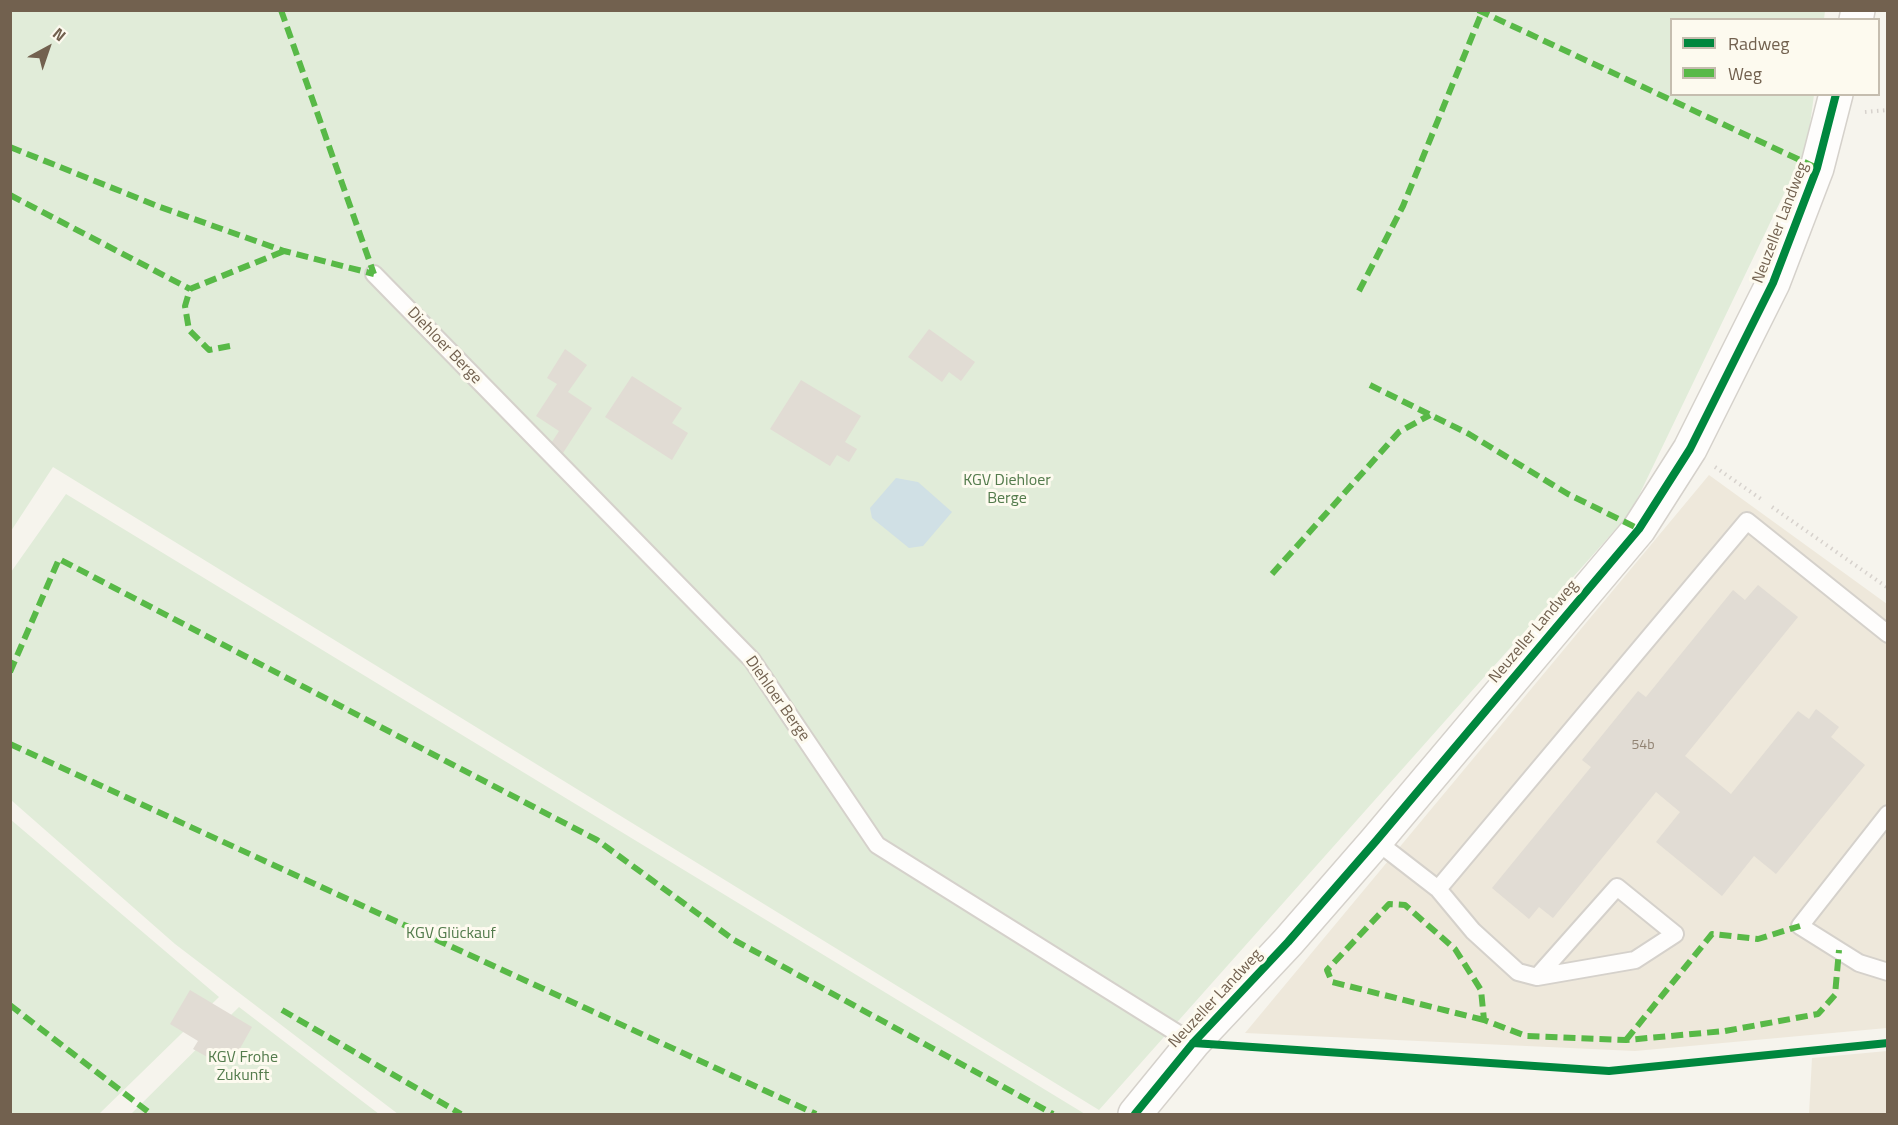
<!DOCTYPE html>
<meta charset="utf-8">
<style>
body{margin:0}
#map{position:relative;width:1898px;height:1125px;overflow:hidden;background:#f6f4ed;font-family:"Titillium Web",sans-serif}
canvas{display:block}
.frame{position:absolute;inset:0;border:12px solid #72614f;pointer-events:none}
.legend{position:absolute;left:1670px;top:18px;width:210px;height:78px;box-sizing:border-box;background:#fdfaef;border:2px solid #c5bdaf;margin:0;padding:8px 10px;list-style:none;font-size:18px;color:#72614f}
.legend li{display:flex;align-items:center;gap:12px;height:30px}
.legend b{width:30px;border:2px solid #c5bdaf}
.north{position:absolute;left:18px;top:18px;width:60px;height:60px;-webkit-text-stroke:4px #fdfaef;paint-order:stroke;rotate:40deg;font-size:16px;font-weight:700;line-height:24px;text-align:center;color:#72614f}
.north::after{content:'';display:block;margin:auto;width:21px;height:27px;background:#72614f;clip-path:polygon(50% 0,100% 100%,50% 72%,0 100%)}
</style>
<div id="map">
<canvas width="1898" height="1125"></canvas>
<div class="frame"></div>
<ul class="legend">
<li><b style="height:8px;background:#00873e"></b>Radweg</li>
<li><b style="height:8px;background:#58b947"></b>Weg</li>
</ul>
<div class="north">N</div>
</div>
<script>
const ctx = document.querySelector('canvas').getContext('2d');
ctx.lineJoin = 'round';
function paint(path, color) { ctx.fillStyle = color; ctx.fill(path, 'evenodd'); }
const shape = rows => new Path2D(rows.map(r => 'M' + r).join(''));
function strokePath(path, color, width, dash) { ctx.strokeStyle = color; ctx.lineWidth = width; ctx.lineCap = dash ? 'butt' : 'round'; ctx.setLineDash(dash || []); ctx.stroke(path); }
function write(font, color, halo, rows, align = 'center') {
  ctx.font = font + ' "Titillium Web",sans-serif'; ctx.lineWidth = 6; ctx.setLineDash([]); ctx.textBaseline = 'middle'; ctx.strokeStyle = halo; ctx.fillStyle = color; for (const [text, x, y, turn = 0] of rows) {
    ctx.save(); ctx.translate(x, y); ctx.rotate((+turn || 0) * Math.PI / 180); ctx.textAlign = isNaN(turn) ? turn : align; if (halo) ctx.strokeText(text, 0, 0); ctx.fillText(text, 0, 0); ctx.restore();
  }
}
const residential = shape([
 [1709,475,1887,604,1887,1028,1635,1051,1245,1033],
 [1887,1051,1887,1114,1809,1114,1812,1058]
]);
const green = shape([
 [11,11,1825,11,1824,19,1672,20,1672,94,1814,95,1807,146,1631,512,1099,1110,53,467,11,531],
 [66,494,1085,1114,398,1114,175,944,11,800,11,572],
 [10,819,219,997,99,1114,11,1114],
 [239,1007,379,1114,131,1114]
]);
const water = shape([
 [896,478,918,482,952,512,923,546,909,548,872,518,870,508]
]);
const building = shape([
 [929,329,975,362,961,381,949,372,942,382,908,357],
 [565,349,587,365,568,392,592,408,563,453,550,445,559,431,536,416,557,384,547,378],
 [632,376,682,408,672,423,688,433,672,460,605,417],
 [801,380,861,416,845,442,857,449,849,462,837,455,830,466,770,429],
 [1758,585,1798,617,1685,756,1731,794,1798,711,1809,719,1816,709,1839,727,1831,737,1865,765,1776,874,1754,856,1722,896,1656,842,1680,812,1656,792,1553,918,1539,907,1529,919,1492,888,1591,767,1582,760,1638,691,1646,697,1733,590,1745,600],
 [190,990,252,1027,233,1061,223,1055,218,1063,193,1049,198,1041,170,1024]
]);
const path = shape([
 [1865,112,1888,110],
 [1715,467,1761,499],
 [1772,507,1888,588]
]);
const service = shape([
 [374,274,752,660,877,845,1193,1043],
 [1888,814,1800,926,1859,963,1888,972],
 [1376,841,1438,889,1747,521,1888,634],
 [1438,889,1473,931,1518,972,1537,977,1635,960,1675,934,1617,887,1537,977]
]);
const minor = shape([
 [1856,20,1858,10],
 [1135,1114,1193,1043,1288,942,1376,841,1639,529,1690,449,1773,283,1817,168,1836,94]
]);
const quiet = shape([
 [281,10,374,274],
 [1478,10,1817,168],
 [10,147,160,207,284,251,374,274],
 [10,195,190,289],
 [1359,291,1403,206,1482,12],
 [230,346,209,350,189,330,185,306,190,289,284,251],
 [1370,385,1469,434,1568,494,1639,529],
 [1272,574,1399,432,1430,415],
 [10,672,59,559,597,840,734,940,1053,1114],
 [10,744,816,1114],
 [10,1005,151,1114],
 [282,1010,461,1114],
 [1484,1020,1332,982,1327,970,1389,904,1405,905,1455,949,1481,990,1484,1020,1526,1036,1626,1040,1725,1031,1818,1014,1835,995,1839,950],
 [1626,1040,1712,934,1758,939,1800,926]
]);
const cycleway = shape([
 [1193,1043,1609,1071,1888,1043],
 [1135,1114,1193,1043,1288,942,1376,841,1639,529,1690,449,1773,283,1817,168,1836,94]
]);
const numberNames = [
 ["54b",1643,746]
];
const streetNames = [
 ["Neuzeller Landweg",1781,223,-69],
 ["Diehloer Berge",444,346,46],
 ["Neuzeller Landweg",1534,632,-50],
 ["Diehloer Berge",777,699,55],
 ["Neuzeller Landweg",1216,999,-47]
];
const parkNames = [
 ["KGV Diehloer",1007,481],
 ["Berge",1007,499],
 ["KGV Glückauf",451,934],
 ["KGV Frohe",243,1058],
 ["Zukunft",243,1076]
];
paint(residential, '#eee8db');
paint(green, '#e1ecd9');
paint(water, '#d0e0e5');
paint(building, '#e1dcd4');
strokePath(service, '#d5d1cb', 20);
strokePath(minor, '#d5d1cb', 36);
strokePath(path, '#d7d2cd', 4, [1.5, 4.5]);
strokePath(service, '#fefdfc', 16);
strokePath(minor, '#fefdfc', 33);
strokePath(quiet, '#58b947', 6, [12, 6]);
strokePath(cycleway, '#00873e', 8);
write('14px', '#908272', null, numberNames);
write('16px', '#72614f', '#fdfaef', streetNames);
write('16px', '#537b4c', '#fdfaef', parkNames);
</script>
